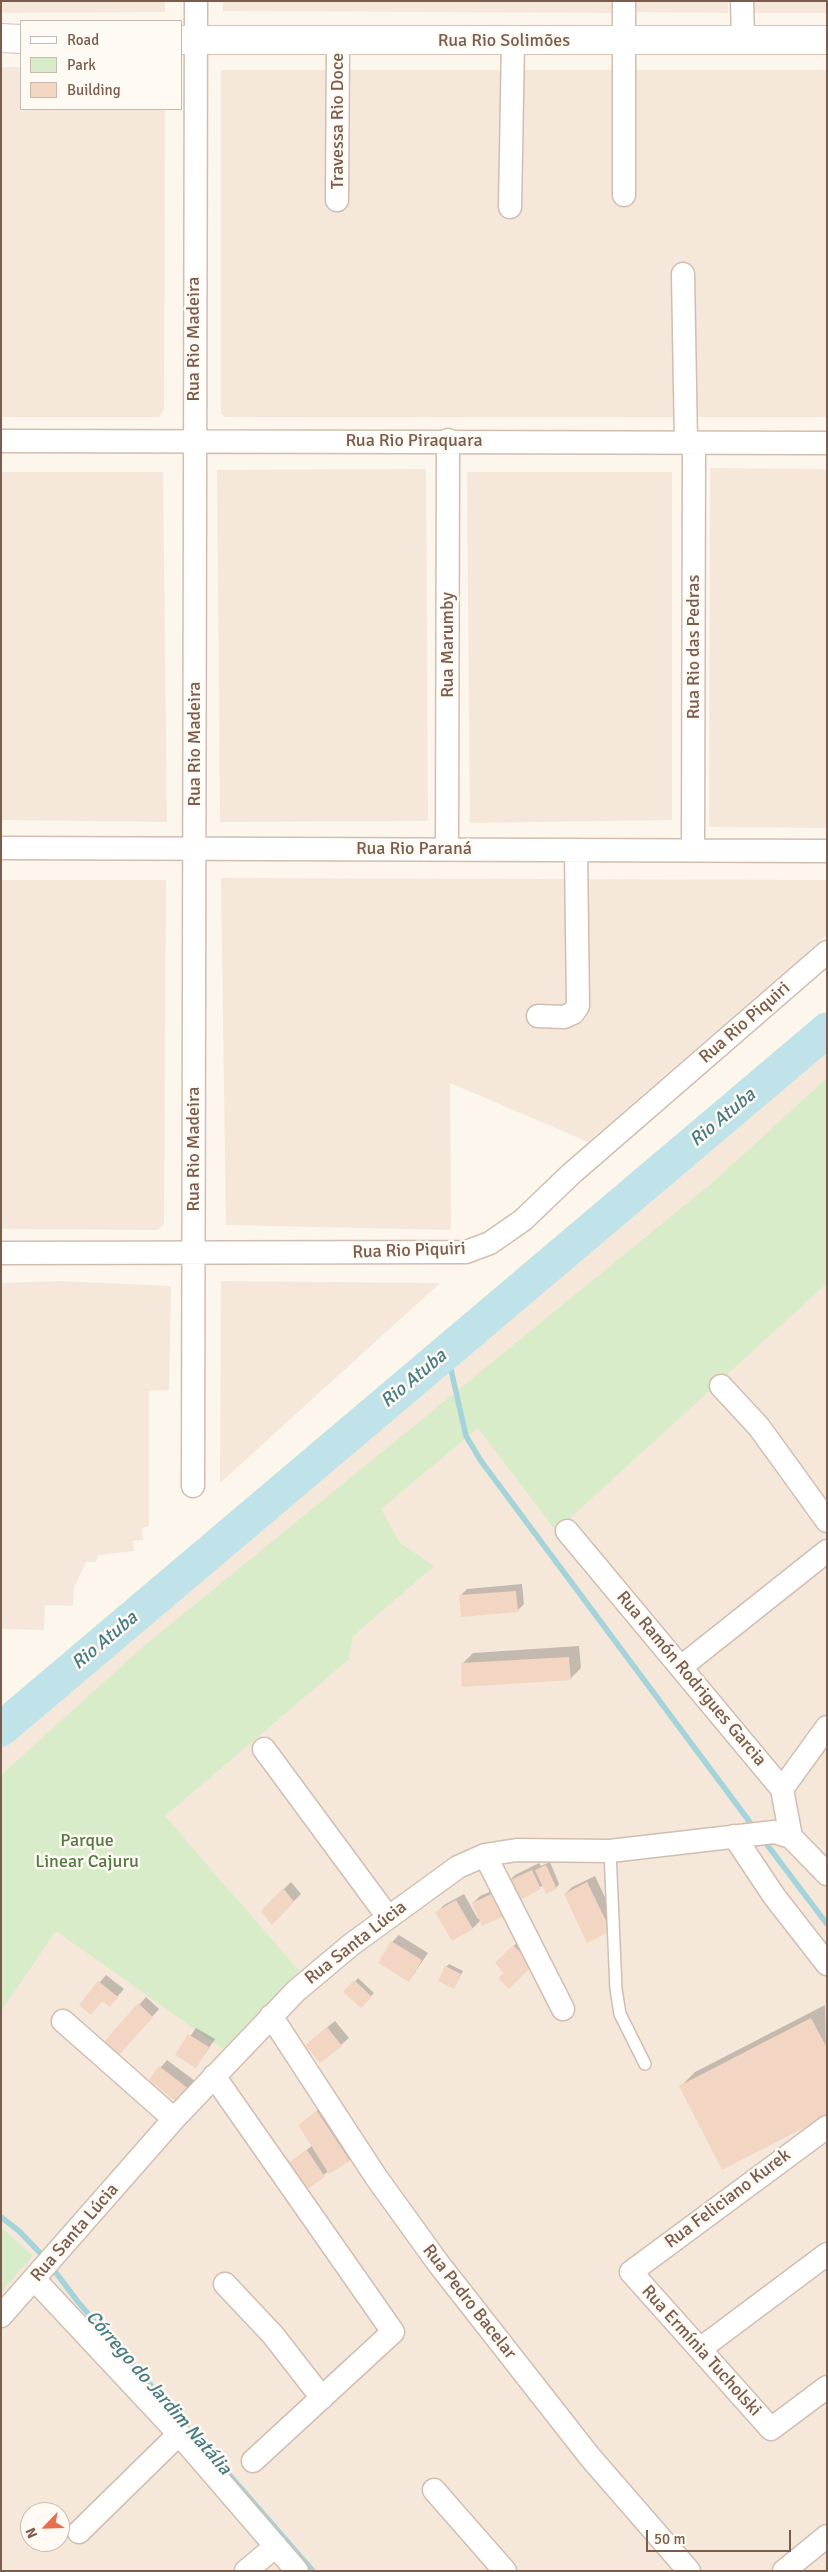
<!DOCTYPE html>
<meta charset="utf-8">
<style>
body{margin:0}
#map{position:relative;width:828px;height:2572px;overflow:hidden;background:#fdf6ec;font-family:Signika,sans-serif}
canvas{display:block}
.frame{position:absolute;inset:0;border:2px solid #7a5c4d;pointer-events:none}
.legend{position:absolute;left:20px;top:20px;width:162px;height:90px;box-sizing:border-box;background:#fffaf3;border:1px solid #cabbb1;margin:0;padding:6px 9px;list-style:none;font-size:15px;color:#7a5c4d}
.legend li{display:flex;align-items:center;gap:10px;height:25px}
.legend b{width:25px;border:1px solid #cabbb1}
.north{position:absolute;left:20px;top:2502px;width:50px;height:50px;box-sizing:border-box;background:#fffaf3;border:1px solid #cabbb1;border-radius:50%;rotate:246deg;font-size:14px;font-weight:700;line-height:20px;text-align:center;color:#7a5c4d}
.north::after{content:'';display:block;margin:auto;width:18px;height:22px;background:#e76f51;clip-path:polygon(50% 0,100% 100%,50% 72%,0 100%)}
.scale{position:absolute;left:646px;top:2530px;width:145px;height:22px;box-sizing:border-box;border:2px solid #7a5c4d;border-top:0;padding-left:6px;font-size:15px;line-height:18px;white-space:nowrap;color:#7a5c4d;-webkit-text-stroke:4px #fffaf3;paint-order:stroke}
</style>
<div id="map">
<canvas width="828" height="2572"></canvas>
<div class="frame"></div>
<ul class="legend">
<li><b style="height:6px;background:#fff"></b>Road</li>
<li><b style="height:14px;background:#d8ecc9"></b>Park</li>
<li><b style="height:14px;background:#f3d5c3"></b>Building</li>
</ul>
<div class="north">N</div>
<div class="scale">50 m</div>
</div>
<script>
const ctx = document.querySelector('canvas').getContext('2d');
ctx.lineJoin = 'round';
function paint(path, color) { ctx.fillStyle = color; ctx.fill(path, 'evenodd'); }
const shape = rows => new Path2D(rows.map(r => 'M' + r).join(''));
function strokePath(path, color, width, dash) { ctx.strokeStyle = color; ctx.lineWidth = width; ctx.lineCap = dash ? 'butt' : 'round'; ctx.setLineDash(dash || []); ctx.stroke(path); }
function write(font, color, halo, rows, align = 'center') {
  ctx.font = font + ' Signika,sans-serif'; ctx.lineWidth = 5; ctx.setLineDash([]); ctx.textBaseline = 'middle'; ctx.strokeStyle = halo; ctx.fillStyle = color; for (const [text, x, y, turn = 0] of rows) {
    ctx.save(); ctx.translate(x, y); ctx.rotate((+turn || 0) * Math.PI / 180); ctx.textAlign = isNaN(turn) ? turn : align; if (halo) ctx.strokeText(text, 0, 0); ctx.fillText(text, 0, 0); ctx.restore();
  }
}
const residential = shape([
 [1,1,165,1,165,12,1,13],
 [223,1,616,1,616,13,223,11],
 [631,1,728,1,728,13,631,12],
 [752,1,827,1,827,13,752,13],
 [1,67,21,67,21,109,165,109,164,410,159,417,1,417],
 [221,70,827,70,827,417,225,417,221,413],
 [710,468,827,469,827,828,709,827],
 [426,469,428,821,220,822,217,470],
 [1,472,163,472,167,822,1,820],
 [467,472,672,472,672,820,470,823],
 [221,878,827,880,827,935,588,1142,450,1083,451,1230,226,1225],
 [1,880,166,880,164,1224,158,1230,1,1229],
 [827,1045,827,2571,1,2571,1,1744,92,1673],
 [30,2512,60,2512,60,2542,30,2542],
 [60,1281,171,1286,169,1390,149,1391,149,1526,142,1528,143,1540,133,1541,134,1551,98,1555,96,1562,86,1562,74,1588,73,1606,45,1605,44,1630,1,1629,1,1283],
 [221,1281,440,1283,220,1483]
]);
const green = shape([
 [827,1078,827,1283,556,1531,478,1428,381,1509,400,1543,434,1566,353,1636,349,1659,165,1816,299,1971,223,2049,56,1931,1,2011,1,1775,144,1646,712,1183],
 [1,2227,33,2256,1,2292]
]);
const shadow = shape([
 [522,1584,524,1604,517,1611,460,1596,467,1589],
 [579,1646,581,1668,570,1679,462,1664,473,1653],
 [550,1862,559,1884,556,1888,544,1885,516,1900,508,1882,515,1875,539,1863,541,1866],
 [595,1876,617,1923,610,1930,565,1894,572,1887],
 [291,1882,301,1894,272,1923,262,1911],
 [505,1885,481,1920,473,1928,453,1939,437,1912,444,1905,464,1894,478,1919,480,1918,473,1903,480,1896],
 [399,1935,428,1953,409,1981,392,1942],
 [521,1939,539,1957,505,1973,496,1963],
 [449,1964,463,1971,454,1987,446,1967],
 [106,1975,124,1989,116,1998,103,2000,91,2013,81,2005],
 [358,1978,374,1993,361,2006,345,1992],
 [146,1997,159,2009,124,2048,104,2044],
 [825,2005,827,2115,681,2086,695,2072],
 [335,2021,349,2038,321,2062,314,2038],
 [196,2028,215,2039,196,2067,177,2055],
 [167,2060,195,2081,185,2094,150,2080],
 [324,2105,356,2153,349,2160,329,2171,307,2187,291,2162,313,2145,300,2125]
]);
const stream = shape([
 [447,1352,466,1436,481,1461,755,1829],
 [762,1838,827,1924],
 [1,2217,19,2231,45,2258],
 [51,2266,78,2302,187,2426],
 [200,2441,313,2571]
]);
const river = shape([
 [1,1729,827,1030]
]);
const building = shape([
 [516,1591,518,1612,461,1617,459,1595],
 [569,1657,571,1680,462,1687,461,1663],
 [546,1865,557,1889,546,1894,535,1870],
 [532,1870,541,1889,516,1902,506,1882],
 [587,1882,611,1931,587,1943,564,1894],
 [283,1888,294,1902,272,1925,261,1911],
 [498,1891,508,1914,482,1926,472,1903],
 [456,1900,473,1929,452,1941,435,1912],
 [391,1941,422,1960,409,1982,378,1963],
 [513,1945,533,1965,509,1989,498,1978,504,1973,495,1963],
 [445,1966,461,1974,454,1989,438,1981],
 [354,1980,372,1997,361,2008,343,1992],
 [98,1981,118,1997,110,2007,102,2001,91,2015,79,2005],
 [138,2003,153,2017,117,2057,102,2044],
 [811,2018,827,2048,827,2116,722,2170,679,2086],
 [327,2027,342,2046,320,2063,305,2045],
 [188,2034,209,2047,196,2068,175,2055],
 [159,2066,189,2089,178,2103,149,2080],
 [317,2111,350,2161,329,2174,298,2125],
 [307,2150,325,2177,307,2189,289,2162]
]);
const lane = shape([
 [610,1851,616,1989,620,2014,645,2064]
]);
const street = shape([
 [742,1,743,39],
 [624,195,624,1],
 [337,200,338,41],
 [510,207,513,42],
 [683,274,686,443],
 [1,441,827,443],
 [1,848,827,851],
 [447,849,448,440],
 [693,850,694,443],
 [538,1016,564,1017,573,1013,578,1006,576,850],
 [1,1253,466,1252,490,1243,523,1220,571,1174,827,952],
 [721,1386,759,1427,827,1521],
 [193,1486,196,1],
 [567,1531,782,1789,791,1837],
 [681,1667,827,1551],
 [264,1749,388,1917],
 [782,1789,827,1727],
 [734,1836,774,1896,827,1964],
 [485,1855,563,2009],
 [271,2016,376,2177,438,2263,590,2457,689,2571],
 [63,2021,174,2119],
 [214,2076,393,2332,253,2461],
 [827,2127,631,2272,771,2429,827,2387],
 [35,2280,179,2434,297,2571],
 [225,2284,273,2335,322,2398],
 [1,2316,174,2119,296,1991,352,1944,458,1867,485,1855,517,1850,610,1851,774,1832,791,1837,827,1874],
 [700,2349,827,2254],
 [434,2490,505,2571],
 [79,2532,179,2434],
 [246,2571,276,2546],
 [784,2571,827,2536]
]);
const secondary = shape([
 [1,38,21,39],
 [181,40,827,40]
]);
const streetNames = [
 ["Rua Rio Solimões",504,41],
 ["Travessa Rio Doce",338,121,-90],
 ["Rua Rio Madeira",194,339,-90],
 ["Rua Rio Piraquara",414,441],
 ["Rua Marumby",448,645,-90],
 ["Rua Rio das Pedras",694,647,-90],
 ["Rua Rio Madeira",195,744,-90],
 ["Rua Rio Paraná",414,849],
 ["Rua Rio Piquiri",745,1023,-41],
 ["Rua Rio Madeira",194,1149,-90],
 ["Rua Rio Piquiri",409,1251,-2],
 ["Rua Ramón Rodrigues Garcia",691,1679,50],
 ["Rua Santa Lúcia",356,1943,-38],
 ["Rua Feliciano Kurek",728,2199,-37],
 ["Rua Santa Lúcia",75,2233,-49],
 ["Rua Pedro Bacelar",469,2302,52],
 ["Rua Ermínia Tucholski",701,2351,48]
];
const parkNames = [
 ["Parque",87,1841],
 ["Linear Cajuru",87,1862]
];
const waterNames = [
 ["Rio Atuba",723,1118,-40],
 ["Rio Atuba",414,1379,-40],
 ["Rio Atuba",105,1641,-40],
 ["Córrego do Jardim Natália",158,2393,49]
];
paint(residential, '#f5e8da');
paint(green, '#d8ecc9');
paint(shadow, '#0003');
strokePath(stream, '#a5d3da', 5.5);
strokePath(river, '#bfe3e8', 35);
paint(building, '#f3d5c3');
strokePath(lane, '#d1beb0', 14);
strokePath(street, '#d1beb0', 25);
strokePath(secondary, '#d6c0b0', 30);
strokePath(lane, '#fff', 11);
strokePath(street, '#fff', 22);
strokePath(secondary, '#fff', 28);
write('18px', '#7a5c4d', '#fffaf3', streetNames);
write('18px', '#537a41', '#fffaf3', parkNames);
write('italic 19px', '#437c86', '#fffaf3', waterNames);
</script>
